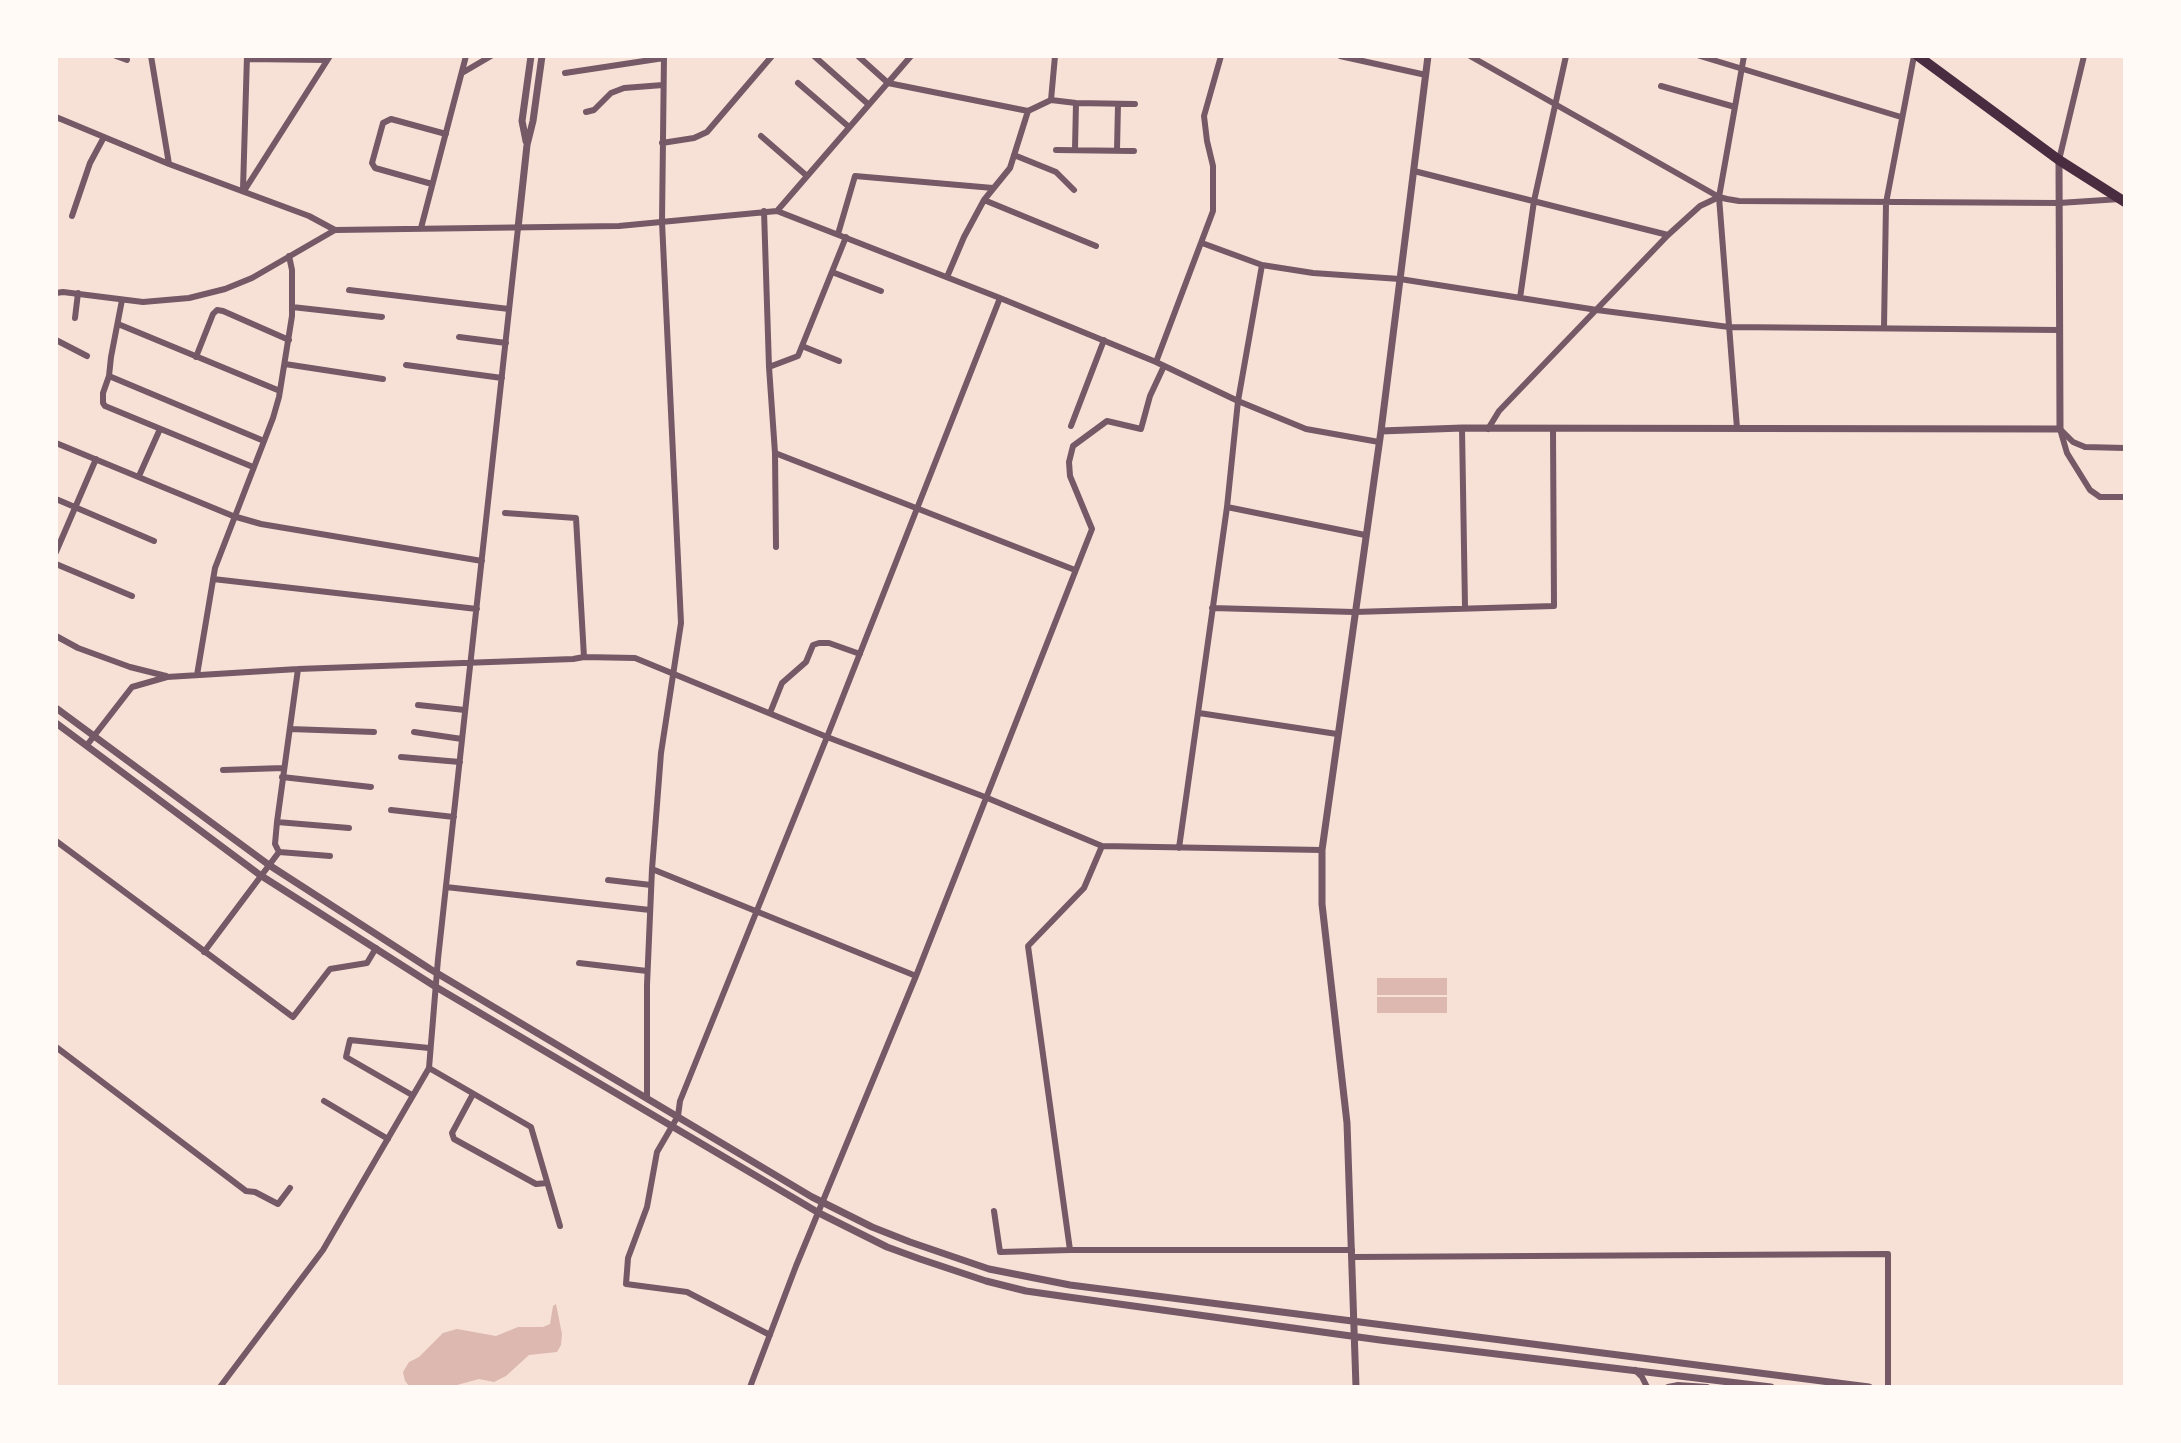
<!DOCTYPE html>
<style>
body{margin:0}
#map{position:relative;width:2181px;height:1443px;overflow:hidden;background:#f7e1d7;font-family:"Fira Sans Condensed",sans-serif}
canvas{display:block}
.frame{position:absolute;inset:0;border:58px solid #fffaf5;pointer-events:none}
</style>
<div id="map">
<canvas width="2181" height="1443"></canvas>
<div class="frame"></div>
</div>
<script>
const ctx = document.querySelector('canvas').getContext('2d');
ctx.lineJoin = 'round';
function paint(path, color) { ctx.fillStyle = color; ctx.fill(path, 'evenodd'); }
const shape = rows => new Path2D(rows.map(r => 'M' + r).join(''));
function strokePath(path, color, width, dash) { ctx.strokeStyle = color; ctx.lineWidth = width; ctx.lineCap = dash ? 'butt' : 'round'; ctx.setLineDash(dash || []); ctx.stroke(path); }
const water = shape([
 [1377,978,1447,978,1447,995,1377,995],
 [1377,997,1447,997,1447,1013,1377,1013],
 [556,1304,562,1334,561,1345,557,1352,529,1355,506,1376,494,1382,479,1379,450,1387,410,1387,405,1381,403,1372,409,1362,419,1357,443,1333,457,1329,496,1336,518,1327,543,1327,550,1324,553,1306]
]);
const minor = shape([
 [116,56,127,60],
 [151,56,169,164],
 [814,56,868,104],
 [858,56,888,83,1028,111,1051,100,1055,56],
 [1340,56,1426,75],
 [1470,56,1719,197,1727,199,1739,201,2059,203,2120,199],
 [1700,56,1901,117],
 [247,59,327,60],
 [462,73,491,56],
 [565,73,664,58],
 [798,83,849,127],
 [1661,86,1735,107],
 [1051,100,1076,103,1135,104],
 [586,112,594,110,611,93,624,88,663,85],
 [56,117,169,164,309,216,335,230],
 [761,136,807,176],
 [662,143,694,138,707,132,772,56],
 [1075,149,1076,103],
 [1056,150,1134,151],
 [1117,150,1118,104],
 [1014,155,1056,172,1074,190],
 [2059,160,2084,56],
 [1414,171,1668,235],
 [432,184,375,168,372,163,383,123,391,119,446,134],
 [243,189,247,56],
 [244,191,330,56],
 [984,200,1096,246],
 [764,211,769,367,775,453,776,547],
 [777,211,911,56],
 [72,216,90,163,104,137],
 [421,228,466,56],
 [838,234,855,176,993,188],
 [1202,243,1262,265,1313,273,1400,279,1597,310,1729,327,2060,330],
 [832,272,881,291],
 [947,277,964,237,984,200,1010,168,1028,111],
 [349,290,509,309],
 [56,293,63,292,143,302,189,298,225,289,252,278,335,230,619,226,777,211,1000,298,1156,362,1238,401,1306,429,1379,442],
 [1520,298,1534,201,1566,56],
 [122,300,111,357,109,376,103,393,103,403,105,406,253,467],
 [292,307,382,317],
 [75,318,78,293],
 [118,324,280,391],
 [1884,328,1886,203,1914,56],
 [459,337,506,343],
 [56,340,87,356],
 [196,357,213,314,217,310,223,311,289,340],
 [839,361,802,346,846,237],
 [1156,362,1213,211,1213,166,1207,141,1204,116,1221,56],
 [285,364,383,379],
 [406,365,502,378],
 [769,367,798,356,802,346],
 [109,376,264,441],
 [1071,426,1104,340],
 [1462,428,1465,607],
 [1737,428,1719,197,1744,56],
 [1488,429,1499,411,1668,235,1700,206,1719,197],
 [2060,429,2067,453,2090,490,2100,497,2125,497],
 [2061,430,2073,442,2085,447,2125,448],
 [56,443,233,516,261,524,482,561],
 [775,453,1075,570],
 [139,476,160,429],
 [56,499,154,541],
 [1227,507,1365,535],
 [505,513,576,518,584,657],
 [56,552,96,459],
 [56,564,132,596],
 [213,579,477,609],
 [1212,608,1354,612,1554,606,1553,429],
 [56,636,78,648,130,667,166,676],
 [197,675,215,568,273,418,279,397,292,316,292,270,289,256],
 [418,705,465,710],
 [770,713,782,683,806,662,813,645,819,643,829,643,860,654],
 [1199,713,1337,734],
 [290,729,374,732],
 [414,732,462,739],
 [87,745,132,687,167,677,298,669,573,659,584,657,635,658,827,737,985,797,1102,846,1322,850],
 [401,757,460,762],
 [223,770,283,768],
 [282,777,371,787],
 [391,810,454,817],
 [277,822,349,828],
 [56,841,293,1017,330,969,367,963,376,948],
 [1179,848,1227,507,1238,401,1262,265],
 [279,852,330,856],
 [652,869,916,976],
 [608,880,651,885],
 [446,887,650,910],
 [204,952,279,852,275,844,277,822,298,669],
 [579,963,647,971],
 [56,1047,246,1191,255,1192,278,1204,290,1188],
 [429,1068,531,1127,560,1226],
 [473,1094,452,1133,454,1139,536,1184,547,1183],
 [412,1095,346,1057,350,1040,429,1048],
 [647,1098,647,985,652,869,661,753,681,623,662,222,664,56],
 [324,1101,388,1139],
 [994,1211,1000,1252,1070,1250,1352,1250],
 [1070,1250,1028,946,1084,888,1102,846],
 [1353,1257,1888,1254,1888,1387],
 [770,1335,687,1292,626,1284,628,1258,647,1207,657,1152,678,1116,680,1101,827,737,1000,298],
 [1635,1370,1642,1377,1647,1387],
 [220,1387,323,1250,429,1068,438,959,518,228],
 [750,1387,796,1266,916,976,1092,529,1070,476,1069,462,1073,446,1107,421,1141,429,1150,396,1164,366],
 [1668,1387,1678,1385,1707,1387]
]);
const tertiary = shape([
 [526,141,522,121,531,56],
 [518,228,527,145,533,121,542,56],
 [1381,431,1462,428,2060,429,2059,160],
 [56,708,269,865,430,969,812,1197,872,1227,910,1242,989,1269,1070,1285,1869,1387],
 [56,723,260,875,436,987,819,1213,887,1247,920,1259,986,1281,1026,1291,1068,1297,1380,1340,1771,1387],
 [1356,1387,1347,1123,1322,904,1322,850,1381,431,1428,56]
]);
const primary = shape([
 [1918,56,2059,160,2125,202]
]);
paint(water, '#dcb8b0');
strokePath(minor, '#755966', 6);
strokePath(tertiary, '#755966', 7);
strokePath(primary, '#4a2c40', 10);
</script>
